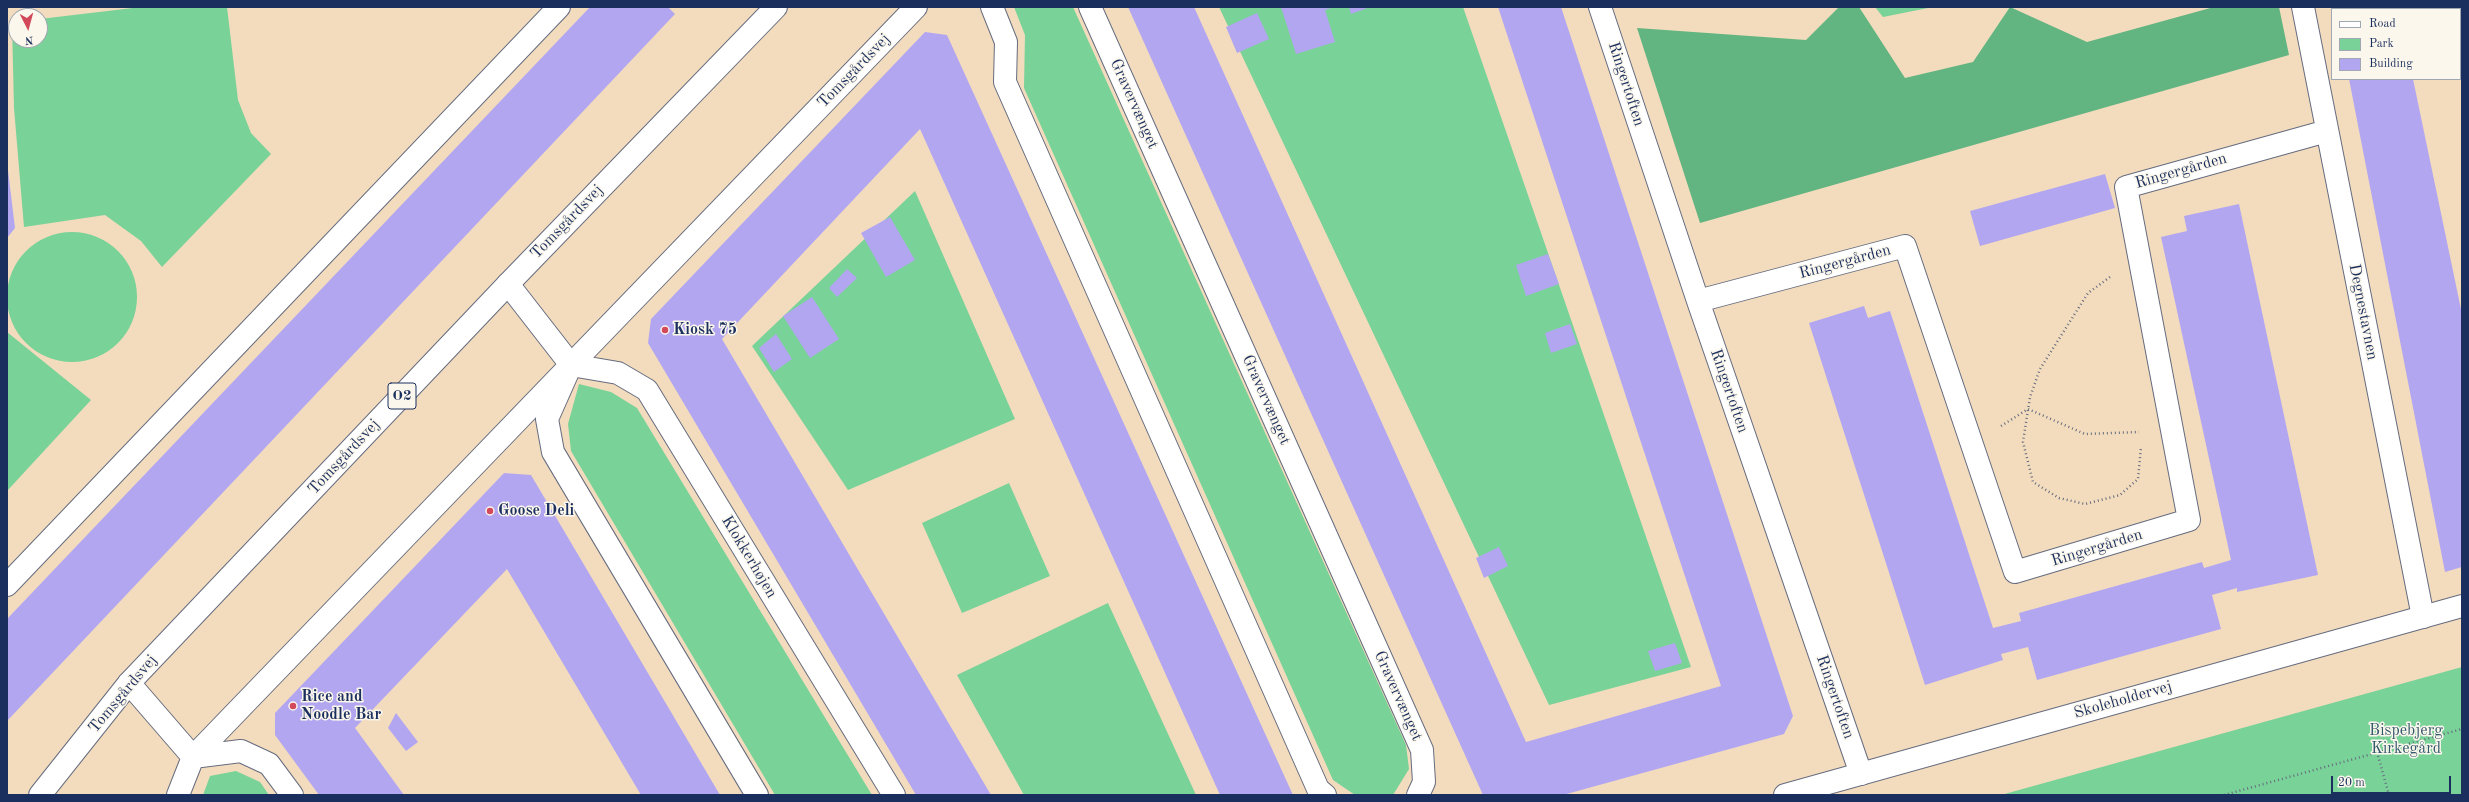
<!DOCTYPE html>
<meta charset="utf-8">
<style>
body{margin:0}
#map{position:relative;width:2469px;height:802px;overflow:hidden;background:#f2dcbd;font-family:"Old Standard TT",serif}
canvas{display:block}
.frame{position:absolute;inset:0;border:8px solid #1b2f5e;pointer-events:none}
.legend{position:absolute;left:2331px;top:8px;width:130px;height:72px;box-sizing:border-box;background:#fbf7ec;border:1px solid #a1a7b3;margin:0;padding:5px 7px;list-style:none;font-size:12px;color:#1b2f5e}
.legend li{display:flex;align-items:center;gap:8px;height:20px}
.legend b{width:20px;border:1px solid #a1a7b3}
.north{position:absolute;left:8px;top:8px;width:40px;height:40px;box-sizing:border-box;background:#fbf7ec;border:1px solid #a1a7b3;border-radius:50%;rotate:174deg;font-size:11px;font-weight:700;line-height:16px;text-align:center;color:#1b2f5e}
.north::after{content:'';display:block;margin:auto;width:14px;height:18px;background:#d1495b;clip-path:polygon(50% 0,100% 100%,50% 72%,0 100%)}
.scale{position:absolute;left:2331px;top:776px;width:120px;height:18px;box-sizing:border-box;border:2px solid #1b2f5e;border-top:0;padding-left:5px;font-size:12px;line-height:14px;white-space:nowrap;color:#1b2f5e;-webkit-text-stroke:3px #fbf7ec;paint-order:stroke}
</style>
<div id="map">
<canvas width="2469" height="802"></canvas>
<div class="frame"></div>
<ul class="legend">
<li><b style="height:5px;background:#fff"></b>Road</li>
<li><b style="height:11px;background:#79d298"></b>Park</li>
<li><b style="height:11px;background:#b3a6f1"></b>Building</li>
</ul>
<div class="north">N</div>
<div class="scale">20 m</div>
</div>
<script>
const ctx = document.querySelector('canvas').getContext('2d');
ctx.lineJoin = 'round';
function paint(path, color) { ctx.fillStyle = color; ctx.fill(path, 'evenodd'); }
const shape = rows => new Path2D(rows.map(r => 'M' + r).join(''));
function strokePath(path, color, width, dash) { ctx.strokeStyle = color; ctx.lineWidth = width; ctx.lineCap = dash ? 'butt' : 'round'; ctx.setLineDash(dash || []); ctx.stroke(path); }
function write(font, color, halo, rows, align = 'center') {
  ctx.font = font + ' "Old Standard TT",serif'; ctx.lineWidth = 3; ctx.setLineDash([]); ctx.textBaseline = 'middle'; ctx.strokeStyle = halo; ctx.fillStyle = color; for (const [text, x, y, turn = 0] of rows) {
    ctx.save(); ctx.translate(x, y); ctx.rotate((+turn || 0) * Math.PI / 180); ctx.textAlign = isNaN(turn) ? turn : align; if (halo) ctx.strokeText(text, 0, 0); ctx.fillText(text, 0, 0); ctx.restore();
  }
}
const green = shape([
 [141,7,227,7,238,100,251,133,271,154,162,267,141,241,105,215,24,227,14,108,12,23,16,22,16,40,40,40,40,19],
 [1014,7,1073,7,1406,745,1409,769,1393,795,1355,795,1333,780,1024,88,1025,35],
 [1219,7,1463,7,1691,667,1549,705],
 [1875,7,1933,7,1883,17],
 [915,191,1015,419,848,490,752,346],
 '7 297a65 65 0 1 1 130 0a65 65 0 1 1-130 0Z',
 [7,332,91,400,7,491],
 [579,384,611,392,637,408,872,795,775,795,571,451,568,424],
 [1009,483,1050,576,962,613,922,523],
 [1108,603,1196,795,1024,795,957,675],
 [2462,667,2462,795,2001,795],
 [236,771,260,782,269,795,203,795,210,776]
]);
const forest = shape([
 [1839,7,1859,7,1905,78,1973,62,2010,7,2087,42,2214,7,2279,7,2289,55,1700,223,1637,28,1806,40]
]);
const building = shape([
 [590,7,668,7,675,14,7,721,7,619],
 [1128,7,1194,7,1526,742,1721,686,1498,7,1561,7,1793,716,1784,734,1563,795,1483,795],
 [1281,7,1334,7,1325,10,1335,42,1296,54],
 [1349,7,1370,7,1351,14],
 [2334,7,2399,7,2399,9,2335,9],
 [1257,13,1269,39,1237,53,1226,27],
 [925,32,947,35,1293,795,1220,795,920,129,722,339,991,795,916,795,648,343,651,319],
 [2349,79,2413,79,2462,314,2462,567,2445,572],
 [7,162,15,228,7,238],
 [2105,174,2115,208,1980,246,1970,211],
 [2239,204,2318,575,2237,592,2237,588,2212,595,2221,629,2037,680,2028,647,2001,654,2003,660,1925,685,1809,323,1864,306,1868,318,1890,311,1993,628,2021,621,2019,613,2202,562,2204,568,2231,560,2161,237,2187,231,2184,216],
 [890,217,915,260,886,277,861,233],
 [1548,254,1559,284,1526,296,1516,265],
 [847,269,857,278,837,297,829,288],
 [812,297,839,339,810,358,783,316],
 [1570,324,1577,344,1551,353,1545,333],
 [776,334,792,359,774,372,759,348],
 [504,473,531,475,720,795,641,795,507,569,355,728,404,795,319,795,275,735,275,713],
 [1499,547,1508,566,1484,578,1476,558],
 [1675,643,1682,663,1655,671,1648,651],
 [396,713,418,742,406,751,388,728]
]);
const path = shape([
 [2110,277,2088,293,2040,369,2030,397,2023,442,2033,482,2059,498,2085,504,2120,495,2138,479,2141,447],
 [2001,426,2028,409,2085,434,2139,432],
 [2377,752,2389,795],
 [2224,795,2462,729]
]);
const lane = shape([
 [7,585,559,7]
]);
const street = shape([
 [992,7,1006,42,1005,82,1318,789,1325,795],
 [1090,7,1422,750,1424,782,1418,795],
 [1600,7,1698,301,1861,774],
 [2303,7,2423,617],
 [508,284,571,365,547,419,553,452,757,795],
 [1698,301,1905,246,2015,572,2189,520,2126,187,2327,131],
 [571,365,618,373,647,390,894,795],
 [129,683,193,757,178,795],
 [193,757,916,7],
 [193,757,241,751,269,764,292,795]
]);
const secondary = shape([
 [1785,795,2462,606]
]);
const primary = shape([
 [40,795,129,683,508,284,776,7]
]);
const markers = [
 [665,330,4,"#d1495b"],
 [490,511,4,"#d1495b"],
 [293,706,4,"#d1495b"]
];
const shields = [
 [402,396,28]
];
const shieldNames = [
 ["O2",402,396]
];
const streetNames = [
 ["Tomsgårdsvej",854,71,-46],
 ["Ringertoften",1626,84,72],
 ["Gravervænget",1134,104,66],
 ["Ringergården",2181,171,-16],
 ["Tomsgårdsvej",567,222,-46],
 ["Ringergården",1845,262,-15],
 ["Degnestavnen",2363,312,79],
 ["Ringertoften",1729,391,71],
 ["Gravervænget",1266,400,66],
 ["Tomsgårdsvej",344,457,-47],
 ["Ringergården",2097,548,-17],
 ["Klokkerhøjen",749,557,59],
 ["Tomsgårdsvej",123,694,-50],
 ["Gravervænget",1398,696,66],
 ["Ringertoften",1835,697,71],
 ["Skoleholdervej",2123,700,-16]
];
const poiNames = [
 ["Kiosk 75",673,330],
 ["Goose Deli",498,511],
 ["Rice and",301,697],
 ["Noodle Bar",301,715]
];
const parkNames = [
 ["Bispebjerg",2406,731],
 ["Kirkegård",2406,749]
];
paint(green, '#79d298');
paint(forest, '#62b480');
paint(building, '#b3a6f1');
strokePath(lane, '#666c7f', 24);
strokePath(street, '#666c7f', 24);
strokePath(secondary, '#666c7f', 24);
strokePath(primary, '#666c7f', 24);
strokePath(path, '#666c7f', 2.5, [1, 3]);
strokePath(lane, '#fff', 22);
strokePath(street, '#fff', 22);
strokePath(secondary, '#fff', 22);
strokePath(primary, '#fff', 22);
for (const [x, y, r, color] of markers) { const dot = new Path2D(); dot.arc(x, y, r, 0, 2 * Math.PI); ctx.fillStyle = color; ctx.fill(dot); strokePath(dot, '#fbf7ec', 1.5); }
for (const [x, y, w] of shields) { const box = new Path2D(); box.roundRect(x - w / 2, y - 13, w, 26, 3); ctx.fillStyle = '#fbf7ec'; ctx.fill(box); strokePath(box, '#1b2f5e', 1); }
write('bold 15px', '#1b2f5e', null, shieldNames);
write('16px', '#1b2f5e', '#fbf7ec', streetNames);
write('bold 16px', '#1b2f5e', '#fbf7ec', poiNames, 'left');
write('16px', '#32586c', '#fbf7ec', parkNames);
</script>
